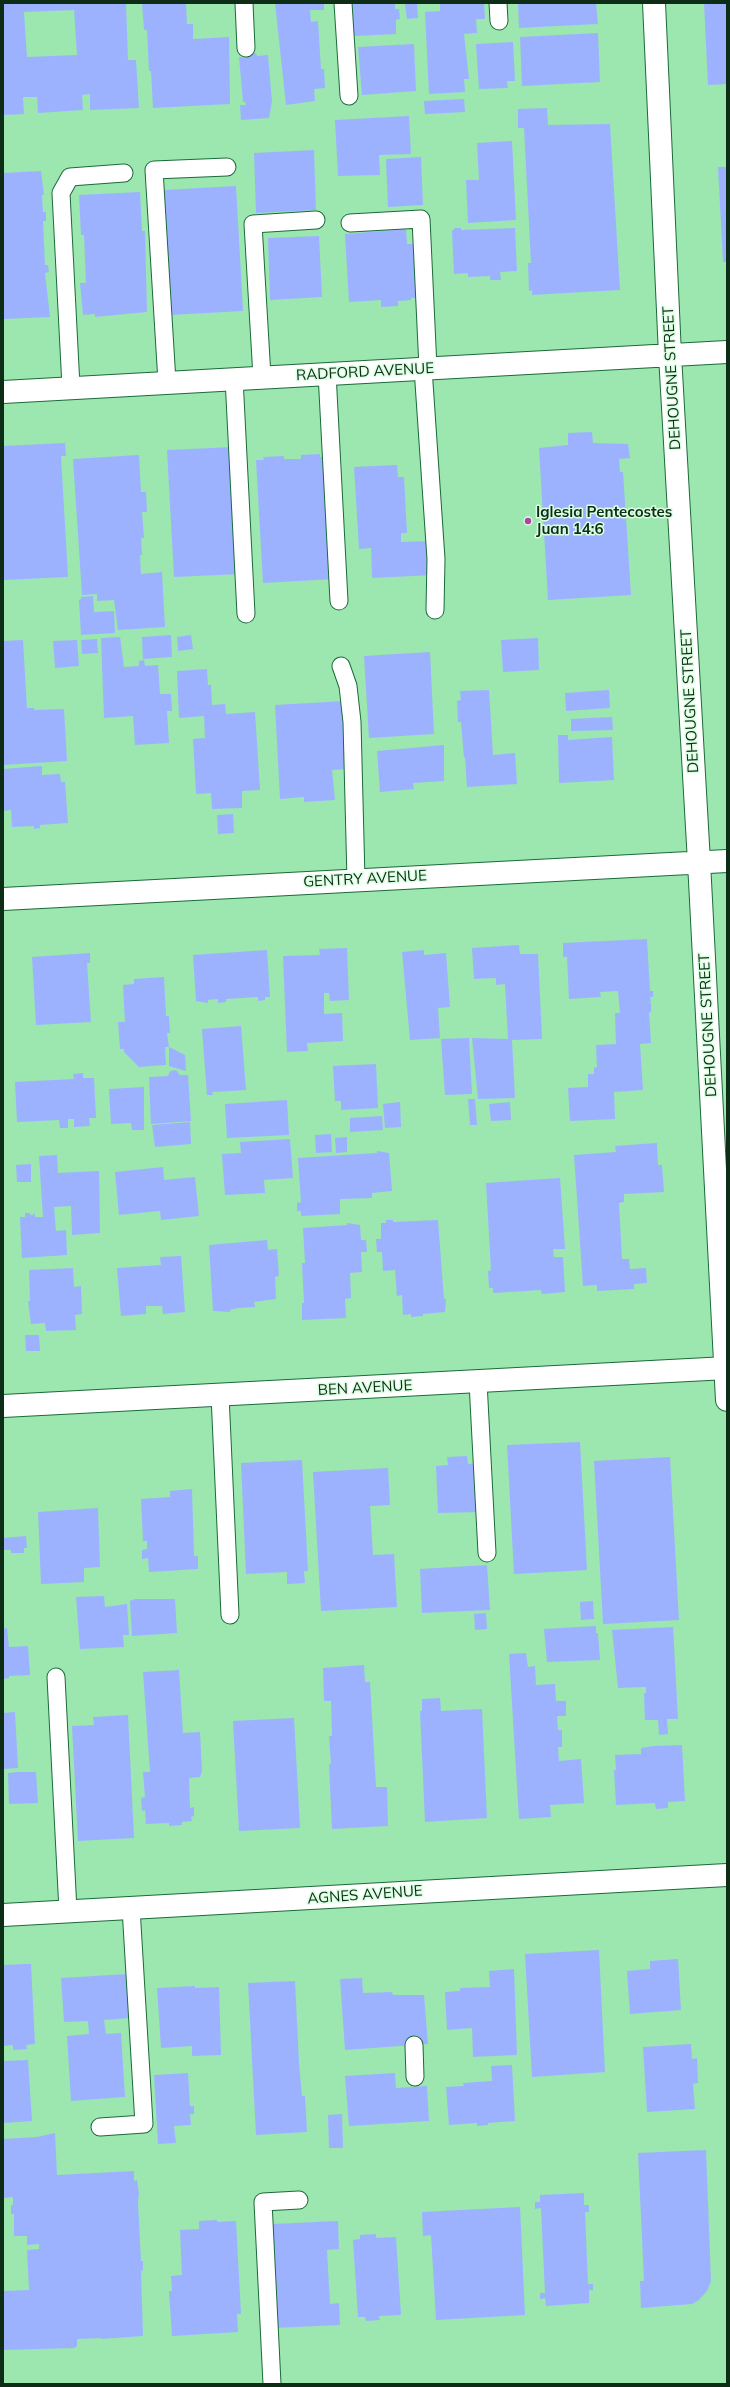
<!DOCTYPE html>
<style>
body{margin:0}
#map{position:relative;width:730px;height:2387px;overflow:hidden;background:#9be7af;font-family:Mulish,sans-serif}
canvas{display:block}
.frame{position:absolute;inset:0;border:4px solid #0d2d17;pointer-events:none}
</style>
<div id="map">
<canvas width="730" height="2387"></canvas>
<div class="frame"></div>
</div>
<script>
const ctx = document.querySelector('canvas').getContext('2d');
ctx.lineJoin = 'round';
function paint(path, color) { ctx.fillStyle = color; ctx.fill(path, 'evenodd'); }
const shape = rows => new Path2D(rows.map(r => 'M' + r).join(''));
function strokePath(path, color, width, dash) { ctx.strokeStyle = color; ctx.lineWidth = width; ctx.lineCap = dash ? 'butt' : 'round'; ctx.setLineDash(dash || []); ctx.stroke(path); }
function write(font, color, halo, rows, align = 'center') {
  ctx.font = font + ' Mulish,sans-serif'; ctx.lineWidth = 3; ctx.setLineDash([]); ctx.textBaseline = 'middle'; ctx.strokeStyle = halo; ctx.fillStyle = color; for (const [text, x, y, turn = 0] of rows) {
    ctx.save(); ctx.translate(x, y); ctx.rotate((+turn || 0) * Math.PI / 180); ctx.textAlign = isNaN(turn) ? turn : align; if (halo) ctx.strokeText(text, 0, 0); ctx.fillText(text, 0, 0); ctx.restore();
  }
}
const building = shape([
 [3,3,126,3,128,60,136,60,139,108,90,110,90,94,82,95,83,110,38,113,37,97,23,97,24,114,3,115],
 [74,10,77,55,27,57,24,12],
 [142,3,186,3,187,24,193,24,193,39,229,37,230,104,153,108,151,71,149,71,147,30,144,30],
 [275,3,324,3,324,10,310,10,311,22,318,21,321,69,324,69,325,88,314,89,315,101,286,105],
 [352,3,395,3,395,9,399,9,400,19,396,20,396,34,354,36],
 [417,3,418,18,407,19,405,4],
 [440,3,484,3,485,19,476,19,477,33,464,34,469,79,464,79,465,92,429,94,425,12,440,11],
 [518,3,596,3,598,24,519,28],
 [704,3,727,3,727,84,708,85],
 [598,33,600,82,522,86,520,37],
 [513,42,515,81,507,81,508,88,479,89,476,44],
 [414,44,416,91,362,95,358,47],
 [256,53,257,56,268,55,272,101,269,118,241,120,240,105,246,105,245,102,243,102,239,57,244,57,244,54],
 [464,99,465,112,425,114,424,101],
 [547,108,548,125,610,124,620,290,532,295,532,290,529,291,528,263,531,263,524,128,518,128,518,109],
 [409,116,411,154,379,155,380,175,338,176,335,120],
 [512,141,516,220,468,223,466,180,479,180,477,143],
 [314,150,316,210,256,213,254,153],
 [421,157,423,205,388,207,386,159],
 [718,167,727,167,727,262,723,262],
 [41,171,44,195,42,195,43,212,46,212,46,221,43,221,45,265,48,265,49,272,45,273,50,317,3,319,3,173],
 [236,186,243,311,171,315,164,190],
 [140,192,142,231,145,231,147,312,95,317,95,314,83,315,80,283,86,283,84,235,81,235,79,195],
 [455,228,461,228,461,230,515,228,517,271,500,272,501,280,490,280,490,276,468,277,468,273,454,274,452,231],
 [406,229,407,244,413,244,416,298,411,298,411,300,398,301,398,306,381,307,381,300,349,302,345,234],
 [319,236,322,297,270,300,268,238],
 [592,432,593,443,628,444,630,458,619,459,620,472,623,472,631,595,548,600,539,448,568,445,568,433],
 [65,443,66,456,61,456,68,577,3,580,3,446],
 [234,447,241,574,174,577,167,450],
 [320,454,320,457,328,456,335,579,263,583,256,460,264,460,263,457,284,456,284,459,301,459,301,455],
 [139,455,141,492,146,492,147,512,142,512,144,538,141,538,142,555,140,555,141,574,162,572,165,627,118,630,114,600,97,601,97,594,82,595,73,459],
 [397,465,398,477,404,477,407,533,401,533,401,542,432,541,434,575,372,578,371,548,359,549,354,467],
 [93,596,94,612,114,611,115,633,81,635,79,600,81,599,81,597],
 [171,635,172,657,143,659,142,637],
 [191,635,193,649,178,651,177,637],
 [120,637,124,667,139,666,139,661,144,660,145,666,158,665,160,694,171,694,172,711,167,711,169,743,135,745,133,716,104,718,101,638],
 [538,638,539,670,503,672,501,640],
 [97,639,98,653,82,654,81,640],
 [23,640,27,708,34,708,34,710,64,709,67,761,3,765,3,641],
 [77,640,79,666,55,668,53,641],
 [430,652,434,734,369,738,364,656],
 [207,669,208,685,211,685,212,705,225,704,226,714,255,712,260,790,242,791,242,808,212,809,211,793,196,794,193,739,205,738,204,716,179,718,177,671],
 [489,690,493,755,515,753,517,784,467,787,465,757,464,758,461,722,458,722,457,701,461,700,460,691],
 [609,690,610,708,566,711,565,693],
 [345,701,348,769,332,770,335,800,304,802,304,797,280,799,275,705],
 [612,717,613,730,571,731,571,719],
 [558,735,568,735,568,740,612,737,614,780,559,783],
 [444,745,444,781,413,783,414,789,380,792,377,751],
 [42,766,42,775,60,774,61,782,65,782,68,823,40,825,40,828,34,829,34,826,12,827,11,810,3,811,3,769],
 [233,814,234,833,218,834,217,815],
 [647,939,650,991,653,991,653,997,650,997,651,1002,648,1002,651,1003,651,1012,649,1012,651,1043,640,1044,643,1090,614,1092,615,1119,570,1121,568,1088,588,1087,588,1074,594,1074,594,1068,597,1067,596,1045,616,1044,615,1013,620,1013,618,991,600,992,601,997,569,999,567,957,563,957,563,943],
 [519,945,520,954,538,954,542,1039,512,1040,515,1098,478,1099,472,1038,508,1039,505,984,496,985,496,978,474,979,472,948],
 [347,948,349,1000,330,1001,329,993,324,993,324,1014,342,1013,343,1041,307,1043,308,1051,287,1052,283,956,320,955,319,949],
 [267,950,270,997,265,997,265,1000,258,1001,258,997,226,999,226,1002,218,1003,218,999,208,1000,208,1003,196,1001,193,955],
 [424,950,424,955,446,953,450,1007,438,1008,440,1038,410,1040,402,952],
 [90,953,90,963,87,963,91,1022,36,1025,32,957],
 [164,977,166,1016,169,1016,170,1033,167,1033,169,1047,165,1047,166,1065,139,1067,124,1052,124,1049,120,1049,118,1022,125,1022,123,985,134,984,134,979],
 [241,1026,246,1090,212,1092,213,1095,207,1095,202,1029],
 [469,1038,472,1094,445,1095,441,1039],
 [169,1047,185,1055,186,1071,169,1066],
 [376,1064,378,1108,341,1110,341,1101,335,1101,333,1066],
 [176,1070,180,1075,188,1075,191,1121,151,1124,149,1077,168,1076,170,1071],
 [83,1073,83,1078,94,1078,96,1118,89,1118,90,1126,74,1127,74,1119,68,1119,68,1128,60,1128,59,1120,17,1122,15,1082,74,1079,73,1074],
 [144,1087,144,1130,132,1130,131,1123,111,1124,109,1089],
 [468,1099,475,1099,477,1125,470,1125],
 [287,1100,289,1135,227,1138,225,1104],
 [400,1102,401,1127,385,1128,383,1104],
 [510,1102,511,1120,491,1121,489,1104],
 [382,1116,383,1130,350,1132,350,1118],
 [190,1122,191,1144,155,1147,152,1125],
 [331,1134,332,1152,316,1153,315,1135],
 [347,1137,347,1152,336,1153,335,1138],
 [290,1139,293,1178,264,1180,265,1193,225,1195,222,1154,241,1153,240,1142],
 [657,1143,658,1165,662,1165,664,1192,624,1194,624,1202,619,1203,622,1259,629,1259,630,1269,646,1268,647,1283,634,1284,634,1289,597,1291,597,1285,583,1286,574,1155,616,1152,615,1146],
 [377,1151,389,1153,392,1191,372,1193,372,1198,340,1199,340,1214,301,1216,301,1211,297,1211,297,1203,301,1202,298,1158,377,1153],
 [57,1155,58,1173,99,1171,100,1233,72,1235,71,1206,54,1207,56,1231,66,1230,67,1255,22,1258,20,1217,25,1217,25,1213,30,1213,31,1217,31,1215,35,1214,35,1217,43,1217,39,1156],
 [31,1164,31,1182,17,1182,16,1165],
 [163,1167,164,1180,195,1177,199,1216,161,1220,160,1211,119,1215,115,1172],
 [560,1178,565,1249,553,1249,554,1257,563,1257,565,1292,542,1294,541,1290,493,1293,493,1288,489,1288,488,1271,491,1270,486,1183],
 [386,1220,393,1220,393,1222,438,1220,444,1299,446,1299,445,1312,423,1314,423,1316,411,1317,411,1314,403,1315,402,1295,397,1296,395,1270,383,1271,382,1252,377,1252,376,1239,381,1239,381,1223,386,1223],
 [347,1223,360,1225,361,1240,366,1240,367,1252,361,1252,362,1272,350,1273,351,1298,345,1299,346,1318,302,1320,302,1303,304,1303,302,1263,305,1263,303,1228,347,1225],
 [267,1240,268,1250,277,1249,279,1276,275,1277,276,1299,254,1302,255,1307,238,1308,230,1310,230,1312,213,1311,209,1245],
 [181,1256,185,1312,163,1314,162,1306,146,1306,146,1314,121,1316,117,1268,161,1265,160,1257],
 [73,1268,74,1287,81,1286,82,1314,75,1315,76,1330,46,1331,45,1323,31,1324,28,1301,30,1301,29,1270],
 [25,1335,39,1335,40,1351,26,1351],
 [580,1442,587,1570,514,1574,507,1445],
 [467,1456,468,1464,479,1463,482,1512,438,1513,436,1466,448,1465,447,1457],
 [670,1457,679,1620,603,1624,594,1461],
 [302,1460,308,1571,304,1571,305,1583,287,1584,287,1572,246,1574,241,1463],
 [388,1468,390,1505,370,1506,373,1555,394,1554,397,1607,321,1611,313,1472],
 [192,1489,194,1556,198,1556,198,1569,149,1572,148,1558,142,1559,142,1550,147,1549,147,1541,143,1541,141,1499,170,1497,170,1491],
 [98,1508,100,1567,84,1568,84,1582,41,1584,38,1512],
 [26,1536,27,1548,24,1548,24,1553,11,1553,11,1550,3,1550,3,1538],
 [487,1565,490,1610,422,1613,420,1569],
 [104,1596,105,1607,127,1604,129,1635,123,1635,124,1647,80,1649,76,1597],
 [135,1599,175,1599,177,1633,132,1636,130,1601],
 [593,1601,594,1619,581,1620,580,1602],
 [486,1613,487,1629,475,1630,474,1614],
 [596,1626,596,1633,598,1633,600,1660,547,1662,544,1629],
 [673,1627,678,1719,667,1719,668,1734,659,1735,658,1720,645,1720,644,1693,646,1693,646,1687,618,1688,612,1630],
 [7,1628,9,1647,28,1646,30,1675,9,1676,9,1678,3,1679,3,1629],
 [526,1653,528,1667,535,1666,536,1685,555,1684,556,1701,566,1701,566,1716,557,1716,558,1730,562,1730,562,1747,558,1747,559,1761,581,1759,584,1803,550,1805,551,1817,519,1819,509,1654],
 [364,1665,365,1682,370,1682,376,1787,387,1787,388,1826,332,1829,329,1764,331,1764,329,1736,332,1736,331,1701,324,1701,323,1668],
 [179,1670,183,1733,200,1732,202,1771,200,1777,189,1778,190,1808,194,1807,194,1816,191,1817,192,1821,182,1822,182,1825,169,1826,169,1823,146,1824,145,1810,142,1811,141,1798,145,1797,143,1772,150,1772,143,1672],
 [440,1698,441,1711,482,1709,487,1818,425,1822,420,1711,422,1711,422,1699],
 [15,1712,18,1768,3,1769,3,1713],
 [128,1715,134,1838,78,1841,72,1726,94,1725,93,1717],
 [294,1718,300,1828,239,1831,233,1721],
 [682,1745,685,1801,668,1802,668,1808,656,1809,655,1803,616,1805,614,1770,616,1770,615,1755,641,1754,641,1748,654,1746],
 [18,1772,36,1772,38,1803,9,1804,8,1773],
 [599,1950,605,2072,532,2077,525,1954],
 [678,1959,681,2010,630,2014,627,1971,650,1969,650,1961],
 [24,1964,31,1964,35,2044,26,2045,27,2049,13,2050,13,2045,3,2046,3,1965],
 [514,1969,517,2055,473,2057,472,2028,447,2030,445,1992,460,1991,460,1988,490,1987,489,1971],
 [127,1974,129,2018,104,2020,106,2034,121,2033,125,2097,71,2101,67,2036,89,2034,88,2021,64,2022,61,1978],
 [362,1978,363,1993,392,1992,393,1995,424,1995,428,2044,345,2050,340,1979],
 [295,1981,299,2063,302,2096,305,2096,307,2132,256,2135,248,1983],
 [195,1986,195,1988,219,1987,221,2055,192,2056,192,2046,161,2048,157,1988],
 [691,2044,692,2059,697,2058,698,2083,693,2084,695,2109,647,2112,643,2047],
 [28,2060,32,2121,3,2123,3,2061],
 [512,2065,515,2121,488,2123,488,2125,477,2126,477,2123,449,2125,446,2087,464,2086,463,2083,492,2081,491,2066],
 [188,2073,190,2106,194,2106,194,2114,190,2114,191,2125,174,2126,176,2143,158,2144,154,2075],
 [395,2073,396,2088,427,2086,429,2121,349,2126,345,2076],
 [342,2114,343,2148,329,2148,328,2115],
 [55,2133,57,2175,134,2171,134,2181,137,2180,139,2193,138,2202,141,2261,143,2261,143,2270,141,2271,143,2336,101,2339,101,2338,77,2339,77,2346,74,2348,3,2350,3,2291,29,2290,27,2250,39,2249,39,2244,27,2245,27,2236,14,2236,14,2214,11,2214,11,2205,13,2205,13,2197,3,2198,3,2139,37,2137],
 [706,2150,711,2281,707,2291,699,2300,692,2304,641,2308,640,2281,644,2281,638,2153],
 [584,2193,584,2205,589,2205,589,2212,585,2212,588,2284,593,2284,593,2290,589,2290,589,2303,546,2306,545,2298,540,2299,540,2293,545,2293,541,2208,535,2209,535,2202,540,2202,540,2195],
 [520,2207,525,2315,436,2320,431,2235,423,2236,422,2212],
 [217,2220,217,2222,236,2221,241,2314,237,2314,238,2332,172,2336,169,2291,172,2291,171,2276,182,2275,180,2230,199,2229,199,2221],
 [338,2221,339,2249,327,2250,330,2304,339,2303,340,2325,274,2328,272,2224],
 [376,2234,376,2238,396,2237,401,2315,379,2316,380,2320,366,2321,365,2317,358,2317,353,2240,360,2239,360,2235]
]);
const service = shape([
 [244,3,246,48],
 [343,3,349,96],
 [498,3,499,21],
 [350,223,421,219,428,368],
 [423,368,436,559,435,610],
 [327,373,339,601],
 [262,377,253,224,316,220],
 [234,378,246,614],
 [167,382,154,170,227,167],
 [71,387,61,193,70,177,124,173],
 [341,666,348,686,352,722,356,880],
 [478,1382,487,1553],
 [220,1395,230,1615],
 [56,1677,68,1911],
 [414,2045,415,2077],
 [100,2127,144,2124,131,1908],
 [272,2384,263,2202,299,2200]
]);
const minor = shape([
 [654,3,670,355,699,862,727,1400],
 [3,392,727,352],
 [3,899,727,861],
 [3,1406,727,1368],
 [3,1915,727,1875]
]);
const markers = [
 [528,521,4,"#ae43a4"]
];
const streetNames = [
 ["RADFORD AVENUE",365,372,-3],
 ["DEHOUGNE STREET",672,378,-93],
 ["DEHOUGNE STREET",690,701,-93],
 ["GENTRY AVENUE",365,879,-3],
 ["DEHOUGNE STREET",708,1025,-93],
 ["BEN AVENUE",365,1388,-3],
 ["AGNES AVENUE",365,1895,-4]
];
const poiNames = [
 ["Iglesia Pentecostes",536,512],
 ["Juan 14:6",536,529]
];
paint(building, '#9db2ff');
strokePath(service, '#1b6a39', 19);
strokePath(minor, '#1b6a39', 24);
strokePath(service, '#fff', 17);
strokePath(minor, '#fff', 22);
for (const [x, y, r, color] of markers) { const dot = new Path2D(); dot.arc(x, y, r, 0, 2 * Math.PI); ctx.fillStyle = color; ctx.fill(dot); strokePath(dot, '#daffe1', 1.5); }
write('15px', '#0d2d17', '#daffe1', streetNames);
write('bold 15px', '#0d2d17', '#daffe1', poiNames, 'left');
</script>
